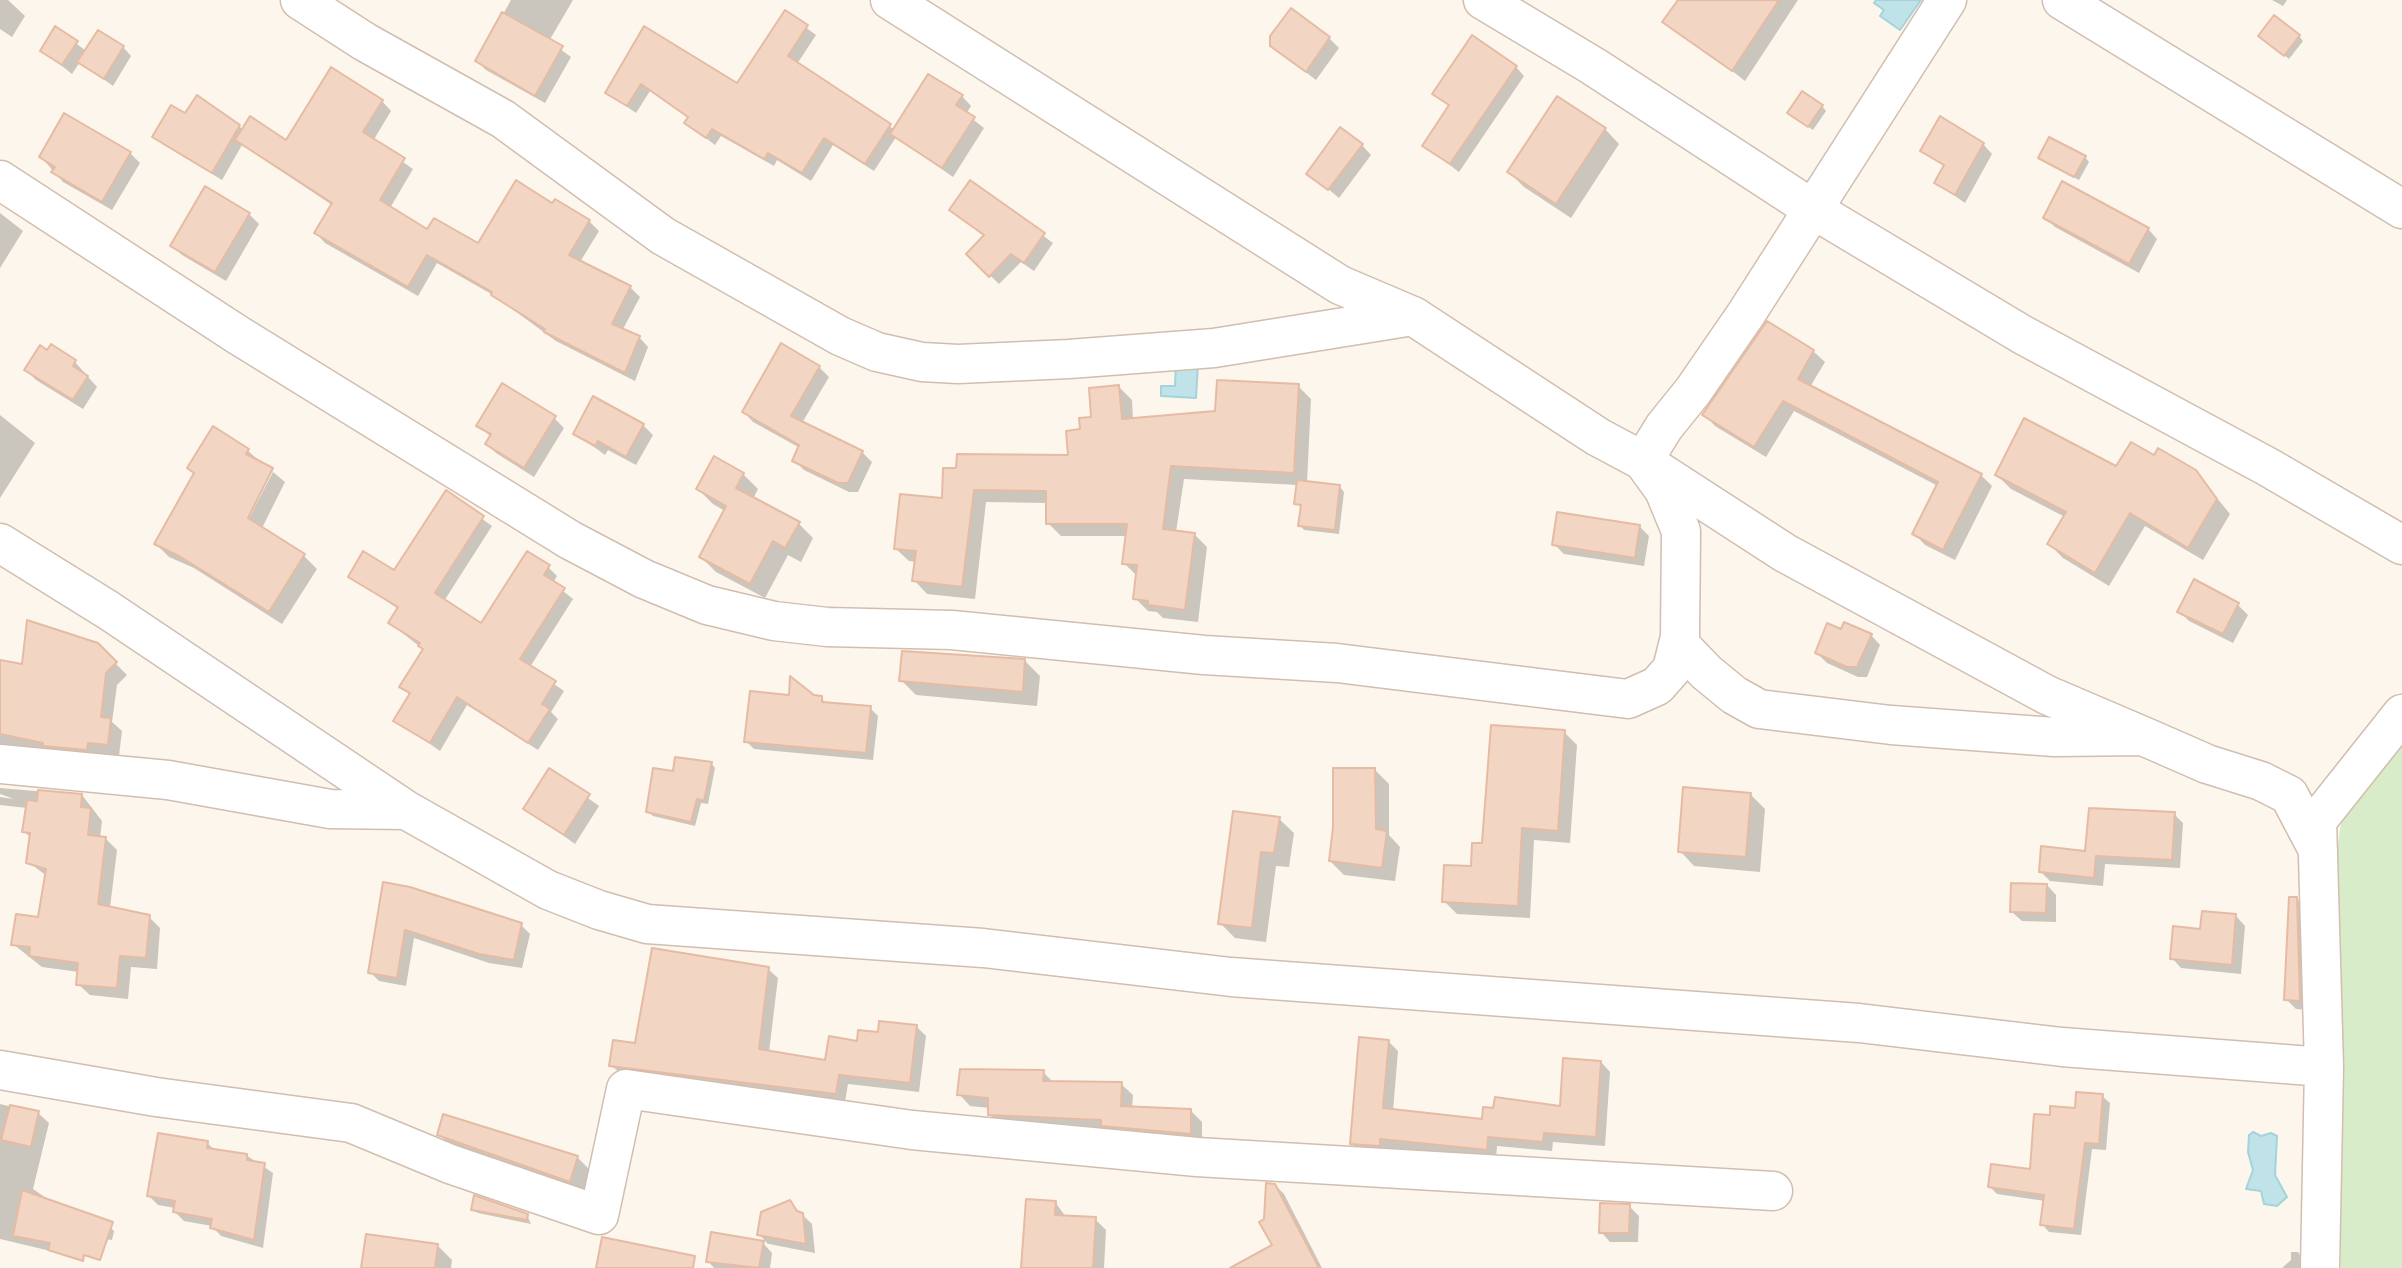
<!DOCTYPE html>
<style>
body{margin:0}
canvas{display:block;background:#fdf6ec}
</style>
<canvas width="2402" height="1268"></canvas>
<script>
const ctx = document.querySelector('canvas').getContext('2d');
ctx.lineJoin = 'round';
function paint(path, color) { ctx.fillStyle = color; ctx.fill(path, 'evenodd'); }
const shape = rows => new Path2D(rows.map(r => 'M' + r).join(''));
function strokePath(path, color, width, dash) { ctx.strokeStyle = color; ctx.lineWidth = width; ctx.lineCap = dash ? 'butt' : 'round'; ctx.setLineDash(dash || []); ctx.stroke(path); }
const green = shape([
 [2402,728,2402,1268,2341,1268,2330,899,2341,823]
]);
const water = shape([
 [1876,0,1921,0,1900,30,1880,16,1884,10,1874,3,1876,0],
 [1176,362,1198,363,1196,398,1161,396,1161,386,1175,386,1176,362],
 [2253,1132,2261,1136,2271,1133,2277,1136,2275,1175,2287,1197,2277,1206,2264,1204,2261,1191,2246,1189,2253,1170,2248,1152,2249,1135,2253,1132]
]);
const shadow = shape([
 [0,0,8,0,25,16,12,37,0,29],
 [511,0,573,0,549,41,571,57,545,103,486,70,477,61],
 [1736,0,1798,0,1745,81,1703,48],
 [2272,0,2287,0,2283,6],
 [786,13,816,35,797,64,895,130,962,96,971,106,966,114,984,128,953,177,896,137,874,171,833,145,811,181,777,160,774,166,721,136,715,145,686,123,689,118,650,91,636,113,607,93,645,29,738,85],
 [56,28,86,51,123,47,131,56,113,86,80,62,72,74,42,50],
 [2299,36,2303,41,2289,59,2265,40],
 [1329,38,1339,48,1316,80,1272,46],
 [1516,67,1524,76,1459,172,1424,146,1450,107,1434,93],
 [382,101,391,111,373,141,413,169,390,208,428,231,478,246,553,205,589,221,599,231,580,262,630,287,640,297,622,331,639,337,648,347,635,381,556,341,493,295,437,263,418,296,325,243,316,233,332,205,242,145,222,180,164,145,154,136,186,115,239,126,243,130,287,143],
 [1822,106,1826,111,1813,130,1794,117],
 [1605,129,1619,144,1571,218,1524,187,1509,172],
 [1983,144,1992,154,1965,203,1936,183,1945,167,1923,150],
 [1362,145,1371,155,1339,198,1309,173],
 [130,153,140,163,112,210,63,182,41,157],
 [2085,157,2089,162,2079,180,2040,158],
 [971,182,1053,243,1034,271,1021,262,999,284,968,254,985,237,951,210],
 [0,213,23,231,0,268],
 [249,214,259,224,226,281,182,255,173,246],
 [2045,217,2148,229,2157,239,2139,273,2055,227],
 [1813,351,1825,362,1810,387,1981,475,1992,486,1955,560,1925,545,1914,533,1938,486,1794,411,1766,457,1715,426,1704,414],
 [75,362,97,387,83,409,36,380,26,370],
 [819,367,829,377,802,423,862,452,872,462,858,492,849,492,804,470,794,460,800,448,753,422,744,412],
 [1298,386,1311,399,1307,483,1340,487,1344,492,1339,534,1304,530,1300,525,1302,508,1296,503,1298,485,1184,479,1176,532,1194,534,1207,547,1198,622,1163,618,1157,612,1148,611,1135,598,1138,577,1124,563,1128,536,1061,536,1048,523,1048,503,986,502,975,599,927,594,914,580,916,562,909,561,895,548,943,500,1070,457,1082,431,1119,387,1132,400,1133,420,1217,412],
 [0,415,35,443,0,498],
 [554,418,564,428,534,477,496,453,487,444,491,437,478,425],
 [643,425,653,435,636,465,608,450,605,455,575,433],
 [213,429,248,451,285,482,262,528,304,556,317,569,282,624,194,568,169,557,156,544,195,474,189,468],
 [269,472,273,472,245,526,242,525],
 [2155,458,2195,471,2230,514,2203,560,2145,526,2109,586,2063,558,2049,544,2065,517,2011,489,1997,475,2117,468],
 [743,474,758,489,753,499,799,524,813,538,801,562,788,555,765,598,716,572,701,557,725,511,713,504,698,489],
 [446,493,492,526,444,601,482,625,548,567,557,576,553,583,573,599,530,667,564,691,551,712,558,719,538,750,467,705,440,751,395,720,410,695,402,687,424,650,390,623,398,609,350,576,394,572],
 [1639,526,1649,536,1644,566,1564,554,1554,544],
 [2195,582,2238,605,2248,615,2233,643,2189,621,2179,611],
 [1842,632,1871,635,1880,645,1867,677,1858,677,1827,663,1817,653],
 [97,645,127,675,117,685,112,722,122,731,119,756,99,753,98,761,0,757,0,662,24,666],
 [1025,661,1040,676,1037,706,916,695,901,680],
 [813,697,821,698,827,704,870,708,878,716,873,760,754,749,746,741],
 [1564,732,1577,745,1570,843,1534,840,1530,918,1457,914,1444,901,1472,867],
 [711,763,715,768,708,804,701,803,695,826,653,816,648,811,674,774],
 [549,770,599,806,575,844,525,808],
 [1375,770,1389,784,1389,835,1400,847,1395,881,1344,875,1330,861],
 [0,788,82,795,102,821,100,838,106,839,117,850,110,908,149,917,160,928,157,969,131,967,128,999,90,995,78,984,79,972,42,967,13,944,39,919,47,876,28,862,31,838,24,831,27,808,0,805,0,797,14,799,0,794],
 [1750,794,1765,809,1760,872,1694,866,1680,851],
 [2174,814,2183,823,2180,868,2105,864,2103,886,2050,881,2041,872],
 [1279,819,1294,833,1289,867,1276,866,1266,942,1235,938,1220,923],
 [2047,885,2056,895,2056,922,2022,921,2012,912],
 [410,888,521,925,530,934,522,968,489,963,414,938,406,986,379,981,370,972],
 [2297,899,2306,909,2309,1010,2296,1009,2286,999],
 [2236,916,2245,926,2241,974,2181,968,2172,958,2202,931],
 [768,969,778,978,769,1052,827,1062,879,1034,916,1026,926,1036,919,1092,848,1084,845,1102,621,1074,611,1065,636,1045],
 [1388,1041,1398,1051,1393,1111,1484,1121,1561,1108,1601,1062,1610,1072,1605,1146,1553,1142,1552,1151,1497,1146,1496,1159,1389,1148,1389,1155,1361,1153,1351,1143],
 [1043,1072,1054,1083,1121,1084,1133,1095,1132,1108,1190,1110,1202,1122,1202,1145,1001,1126,990,1115,990,1108,970,1106,959,1094],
 [2102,1096,2110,1103,2106,1150,2092,1149,2081,1235,2049,1232,2042,1224,2045,1201,1997,1194,1989,1186,2031,1171,2076,1110],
 [0,1104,38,1113,49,1123,33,1189,49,1200,104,1221,114,1231,112,1240,62,1233,59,1253,0,1239],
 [439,1134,577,1157,592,1172,585,1196,454,1149],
 [207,1143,216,1151,246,1155,273,1173,263,1248,221,1236,212,1226,184,1221,175,1212,175,1208,158,1205,149,1196],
 [1275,1185,1284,1194,1322,1268,1266,1268,1274,1246,1266,1220],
 [789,1202,812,1224,815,1253,764,1243,768,1244,759,1234],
 [1055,1202,1066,1217,1095,1219,1106,1230,1104,1268,1023,1268],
 [1629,1206,1639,1216,1638,1242,1610,1242,1601,1232],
 [473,1209,527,1215,531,1224,478,1213],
 [763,1243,772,1253,770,1268,714,1268,708,1261],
 [437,1245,452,1260,451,1268,363,1268],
 [2291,1252,2298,1252,2310,1268,2282,1268,2291,1260]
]);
const building = shape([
 [1678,0,1779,0,1732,71,1662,22,1678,0],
 [1291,8,1330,37,1306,72,1270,46,1270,36,1291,8],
 [785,10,808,25,788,56,891,124,865,164,824,138,802,173,768,153,764,159,712,129,706,138,684,123,688,117,641,84,627,106,605,93,644,26,737,83,785,10],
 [502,12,563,46,535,96,475,61,502,12],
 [2274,15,2300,35,2284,56,2258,36,2274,15],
 [55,26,78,41,62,65,40,51,55,26],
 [98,30,124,46,104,79,77,62,98,30],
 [1472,35,1517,66,1450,164,1422,146,1449,105,1432,94,1472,35],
 [331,67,383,100,363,132,405,158,380,200,427,229,434,218,478,243,516,180,552,203,555,199,590,220,569,255,631,286,612,324,640,336,625,373,544,332,545,329,491,295,492,292,427,255,408,287,314,233,332,203,235,140,250,116,286,140,331,67],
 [928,74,963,95,956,105,975,117,942,168,890,134,928,74],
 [1802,91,1823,105,1808,127,1787,113,1802,91],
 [197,95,240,125,212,173,152,137,171,105,185,113,197,95],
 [1557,96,1606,128,1556,204,1507,172,1557,96],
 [64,113,131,152,102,202,51,172,55,167,39,157,64,113],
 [1940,116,1984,143,1955,195,1934,183,1944,165,1920,151,1940,116],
 [1340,127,1363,144,1328,190,1306,174,1340,127],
 [2049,137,2086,156,2074,177,2038,158,2049,137],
 [970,180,1045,233,1024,263,1011,254,989,277,966,254,984,235,949,210,970,180],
 [2062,181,2149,228,2129,264,2043,218,2062,181],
 [205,186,250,213,215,272,170,246,205,186],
 [1767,321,1814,350,1798,379,1982,474,1943,550,1912,534,1938,482,1783,401,1754,447,1702,415,1767,321],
 [781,343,820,366,791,416,863,451,848,483,838,483,792,461,799,445,742,412,781,343],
 [51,344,76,360,73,366,88,376,73,400,24,370,40,345,47,350,51,344],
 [1217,380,1299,384,1294,473,1171,466,1163,529,1195,533,1185,610,1148,605,1148,601,1133,599,1137,565,1122,564,1127,524,1046,524,1046,491,974,490,962,587,912,581,916,551,894,549,900,494,942,498,943,468,956,468,957,454,1068,455,1066,431,1080,429,1079,418,1091,417,1089,388,1119,385,1122,419,1215,411,1217,380],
 [502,383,556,416,524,468,485,444,491,434,476,426,502,383],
 [593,396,644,424,626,457,598,441,595,446,573,434,593,396],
 [2024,418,2116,466,2131,442,2154,455,2158,448,2196,470,2217,499,2188,548,2130,513,2095,573,2047,544,2066,512,1995,475,2024,418],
 [213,426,249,449,246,454,273,468,248,518,305,554,269,612,179,556,154,544,194,473,187,468,213,426],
 [714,456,744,473,736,488,800,522,785,548,773,541,750,584,699,557,726,506,696,489,714,456],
 [1297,480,1340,485,1335,530,1298,526,1301,505,1294,504,1297,480],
 [446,490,484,516,435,593,481,623,527,551,550,565,544,575,565,588,520,659,556,681,542,704,550,709,528,743,457,697,430,743,393,721,410,693,399,687,423,649,418,646,420,643,388,623,398,607,348,577,363,551,394,570,446,490],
 [1557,512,1640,525,1635,558,1552,545,1557,512],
 [2194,579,2239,603,2223,634,2177,612,2194,579],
 [27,620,98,643,117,662,106,673,101,717,111,718,108,745,88,743,87,750,43,746,43,743,0,734,0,660,22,664,27,620],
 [1844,622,1872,634,1857,667,1847,667,1815,653,1827,623,1841,629,1844,622],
 [902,651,1025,659,1023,692,899,681,902,651],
 [790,676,814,695,822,696,822,702,871,706,866,753,744,742,750,691,789,695,790,676],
 [1491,725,1565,730,1558,831,1522,828,1518,906,1442,902,1444,865,1471,866,1472,843,1482,843,1491,725],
 [675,757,712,762,704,801,697,799,691,822,646,812,653,768,673,771,675,757],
 [549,768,590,794,564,835,523,809,549,768],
 [1333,768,1375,768,1376,829,1387,831,1382,868,1329,861,1333,827,1333,768],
 [1683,787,1751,793,1746,857,1678,852,1683,787],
 [38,790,82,794,81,807,91,808,88,835,106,837,98,904,150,915,146,958,120,956,117,988,76,985,78,963,29,956,30,947,11,945,16,914,38,917,46,869,26,863,30,833,22,832,27,800,37,801,38,790],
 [2089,808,2175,812,2172,860,2096,856,2094,878,2039,872,2041,846,2085,851,2089,808],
 [1233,811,1280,817,1274,853,1261,852,1252,928,1218,924,1233,811],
 [383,882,410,887,522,923,514,960,479,954,405,930,397,978,368,973,383,882],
 [2011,883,2047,884,2046,913,2010,912,2011,883],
 [2289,897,2297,897,2300,1001,2284,1000,2289,897],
 [2202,911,2236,914,2232,965,2170,959,2173,926,2200,929,2202,911],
 [652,948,769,967,759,1049,825,1060,829,1036,857,1041,858,1030,878,1032,879,1021,917,1025,910,1083,839,1075,836,1094,609,1066,613,1040,635,1043,652,948],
 [1359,1037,1389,1040,1383,1108,1482,1119,1483,1107,1493,1108,1495,1097,1560,1106,1563,1058,1601,1061,1596,1137,1544,1133,1543,1142,1488,1137,1487,1150,1380,1139,1380,1146,1350,1144,1359,1037],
 [960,1069,1044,1070,1043,1081,1122,1082,1121,1106,1191,1109,1191,1134,1101,1126,1101,1120,988,1115,988,1098,957,1095,960,1069],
 [2076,1092,2103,1094,2099,1144,2085,1143,2074,1229,2040,1225,2044,1195,1988,1187,1991,1164,2030,1169,2034,1114,2050,1115,2050,1106,2075,1108,2076,1092],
 [10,1105,39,1111,31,1147,1,1140,10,1105],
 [443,1114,578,1156,570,1182,437,1135,443,1114],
 [158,1133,208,1141,207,1148,247,1154,247,1160,265,1163,254,1240,210,1228,212,1219,173,1212,175,1201,147,1196,158,1133],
 [1266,1183,1275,1184,1319,1268,1230,1268,1272,1245,1259,1222,1264,1219,1266,1183],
 [22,1190,113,1222,100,1260,84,1255,83,1261,48,1250,50,1243,13,1236,22,1190],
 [474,1195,528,1214,527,1220,471,1210,474,1195],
 [1026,1199,1056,1201,1055,1215,1096,1217,1093,1268,1021,1268,1026,1199],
 [790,1200,797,1211,803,1213,806,1244,757,1235,761,1212,790,1200],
 [1600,1203,1630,1204,1629,1233,1599,1233,1600,1203],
 [711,1232,764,1241,759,1268,706,1262,711,1232],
 [366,1234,438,1244,435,1268,361,1268,366,1234],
 [602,1237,695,1256,693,1268,596,1268,602,1237]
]);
const minor = shape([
 [300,0,365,42,503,119,663,236,840,336,877,352,922,362,958,364,1069,359,1214,348,1413,316],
 [890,0,1340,285,1413,316,1598,437,1643,461,1785,553,2047,695,2143,736],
 [1483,0,1593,66,1814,210,2023,335,2268,467,2402,545],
 [2062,0,2402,209],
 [0,180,238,335,570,540,644,579,707,605,774,621,827,627,952,630,1204,655,1337,663,1628,699,1657,686,1672,669,1680,637,1681,531,1664,490,1643,461,1664,427,1693,391,1746,314,1947,0],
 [0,543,108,610,406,810,548,890,599,910,647,924,983,948,1231,977,1859,1023,2062,1047,2324,1067],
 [1680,637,1681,646,1706,672,1734,695,1759,709,1891,725,2054,737,2143,736,2207,764,2261,781,2289,795,2318,850],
 [0,764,168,780,330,809,406,810],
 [0,1070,156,1097,351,1123,450,1164,599,1215,626,1089,912,1130,1197,1157,1773,1191],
 [2320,1268,2324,1067,2317,821,2402,714]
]);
paint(green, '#d8ecc9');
paint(water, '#bfe3e8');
strokePath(water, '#a5d3da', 2);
paint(shadow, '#0003');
paint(building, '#f3d5c3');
strokePath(building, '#e6bba3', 2);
strokePath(minor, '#d1beb0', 41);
strokePath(minor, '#fff', 38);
</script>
